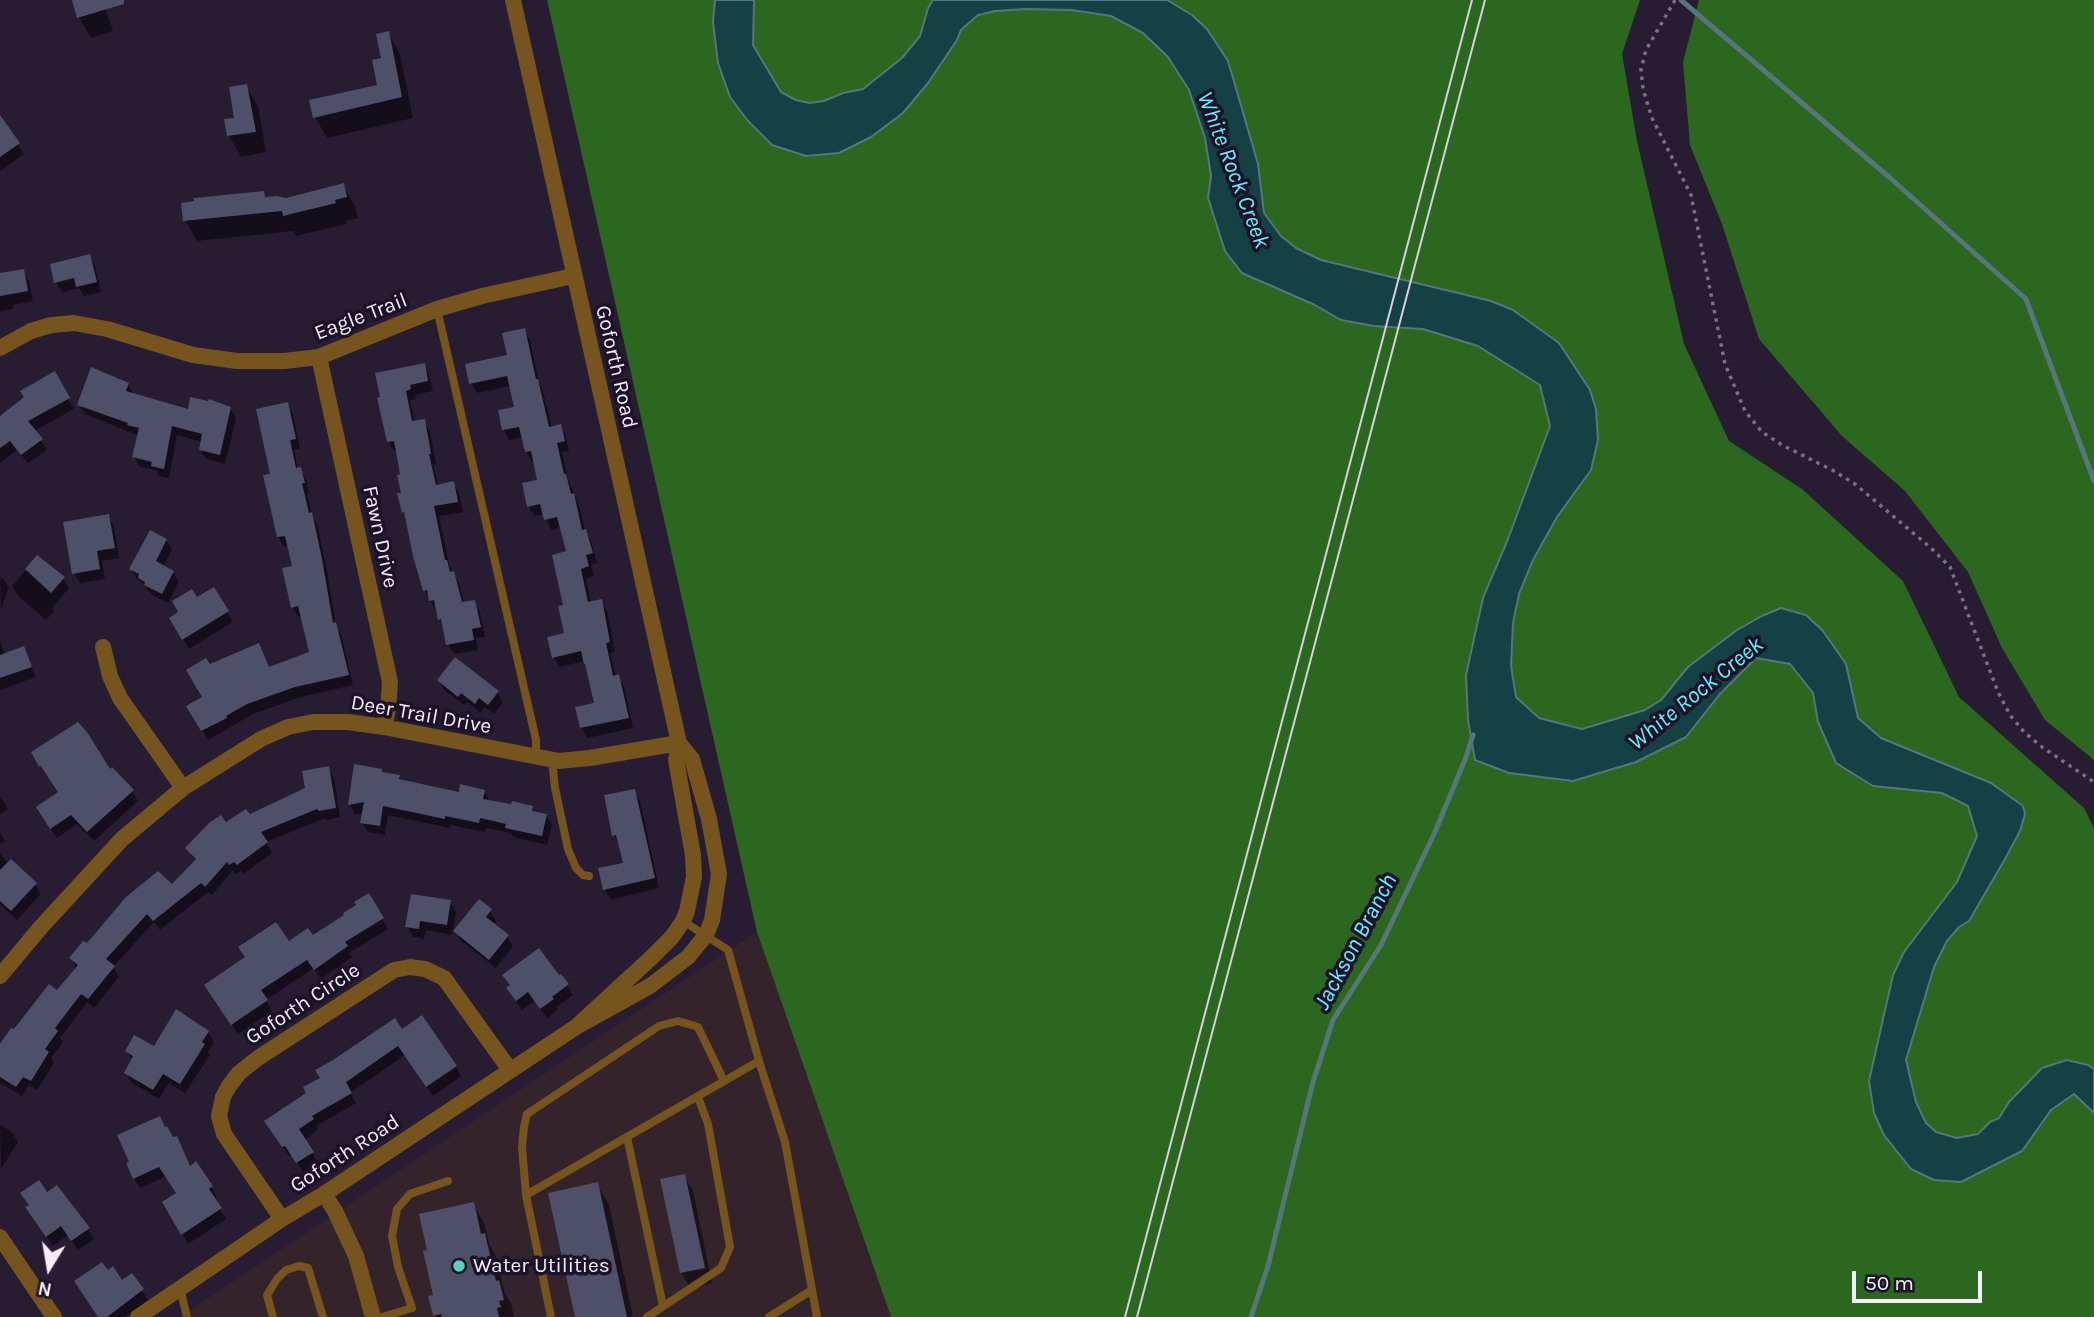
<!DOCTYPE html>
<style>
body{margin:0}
#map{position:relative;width:2094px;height:1317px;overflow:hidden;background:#271c32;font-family:Karla,sans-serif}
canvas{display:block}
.north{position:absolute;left:14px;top:1233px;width:70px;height:70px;-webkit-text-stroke:5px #1d1328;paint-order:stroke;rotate:191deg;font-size:19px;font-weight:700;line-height:28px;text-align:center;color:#f4edfc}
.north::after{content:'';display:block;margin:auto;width:24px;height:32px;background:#f4edfc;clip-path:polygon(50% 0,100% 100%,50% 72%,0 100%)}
.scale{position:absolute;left:1852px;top:1271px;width:130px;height:32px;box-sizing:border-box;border:4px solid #f4edfc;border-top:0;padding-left:9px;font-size:21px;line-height:24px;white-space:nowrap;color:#f4edfc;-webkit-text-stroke:5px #1d1328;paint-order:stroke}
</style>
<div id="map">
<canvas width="2094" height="1317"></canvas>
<div class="north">N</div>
<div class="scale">50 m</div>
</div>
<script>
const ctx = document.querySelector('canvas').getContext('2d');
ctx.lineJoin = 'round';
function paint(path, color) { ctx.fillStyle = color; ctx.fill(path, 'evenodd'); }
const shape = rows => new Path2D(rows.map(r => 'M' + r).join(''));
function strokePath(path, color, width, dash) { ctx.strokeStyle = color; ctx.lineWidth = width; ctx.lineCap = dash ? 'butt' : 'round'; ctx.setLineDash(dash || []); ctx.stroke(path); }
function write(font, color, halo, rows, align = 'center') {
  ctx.font = font + ' Karla,sans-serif'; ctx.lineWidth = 7; ctx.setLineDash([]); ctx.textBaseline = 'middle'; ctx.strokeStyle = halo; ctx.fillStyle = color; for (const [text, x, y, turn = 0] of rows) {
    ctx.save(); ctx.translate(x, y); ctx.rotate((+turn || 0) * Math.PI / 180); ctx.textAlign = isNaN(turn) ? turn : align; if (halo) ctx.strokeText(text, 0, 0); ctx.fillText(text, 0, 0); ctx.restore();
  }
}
const industrial = shape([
 [757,932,891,1317,180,1317]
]);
const forest = shape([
 [547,0,1640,0,1622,54,1637,141,1684,344,1729,441,1802,489,1903,581,1959,697,2084,808,2094,828,2094,1317,891,1317,757,932],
 [1699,0,2094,0,2094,760,2045,720,2002,648,1968,572,1905,491,1842,436,1759,339,1722,224,1690,145,1683,62]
]);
const water = shape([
 [715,0,754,0,753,45,781,92,796,100,809,103,824,101,843,93,863,89,902,58,920,36,928,8,933,0,1167,0,1192,15,1207,29,1228,61,1258,164,1264,213,1281,236,1296,248,1321,260,1491,301,1513,310,1559,343,1590,390,1596,409,1598,440,1591,470,1557,517,1533,560,1519,594,1513,623,1511,666,1516,697,1539,718,1582,729,1645,710,1661,700,1688,667,1737,630,1762,616,1781,608,1806,615,1823,631,1846,664,1858,718,1881,738,1991,783,2023,806,2025,814,2020,831,2005,859,1969,921,1959,927,1947,941,1934,967,1906,1060,1916,1102,1926,1123,1936,1132,1957,1138,1978,1134,1990,1122,1999,1118,2009,1102,2042,1068,2067,1060,2088,1065,2094,1069,2094,1113,2074,1094,2051,1110,2022,1151,1961,1182,1934,1180,1911,1169,1884,1135,1874,1113,1869,1081,1893,975,1904,952,1957,882,1977,836,1968,806,1942,793,1873,786,1836,763,1818,722,1813,693,1790,664,1756,658,1720,694,1686,737,1636,762,1573,781,1509,773,1475,760,1468,720,1466,675,1483,598,1508,539,1550,426,1540,385,1478,346,1423,329,1374,326,1341,320,1315,305,1242,273,1225,251,1208,198,1211,176,1205,138,1189,90,1168,57,1143,33,1111,16,1072,10,1026,9,995,11,978,15,961,30,957,40,928,83,903,113,871,137,839,153,806,156,772,145,748,121,730,97,718,63,713,22,715,0]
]);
const shadow = shape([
 [74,0,100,0,106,10,113,31,91,38,79,17],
 [388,33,400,54,413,118,327,138,315,117,379,86],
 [246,86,258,106,266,152,241,157,229,136,226,121,236,119],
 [0,118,24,154,0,171],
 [343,185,355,206,358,218,346,221,347,224,296,236,293,231,197,241,185,220,263,193,267,199,286,199],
 [89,256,95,266,101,292,84,296,79,288,62,292,56,282],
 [23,271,29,281,33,301,13,305,13,309,0,311,0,272,1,275],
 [524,330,530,340,539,383,543,391,552,428,560,426,566,436,569,451,562,452,568,479,579,505,585,531,591,541,597,563,591,565,594,576,586,579,591,604,601,601,607,611,615,652,610,653,616,677,618,676,624,686,633,728,587,738,582,728,596,704,585,661,559,667,554,657,566,635,565,607,568,553,562,527,551,530,544,514,534,516,528,506,539,481,535,461,532,462,527,452,523,437,509,440,504,430,500,412,516,408,511,386,477,393,471,383,509,357],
 [424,365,429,375,433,391,415,395,416,399,410,401,415,422,424,421,430,431,436,464,433,464,438,486,453,483,459,493,463,512,439,516,449,565,459,583,464,604,474,602,480,612,485,637,476,638,478,650,454,654,448,644,445,630,436,610,425,590,407,519,403,512,402,476,398,451,394,451,388,441,379,400],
 [54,374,74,409,34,431,47,450,28,463,17,450,0,463,0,418],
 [128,384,135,396,189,411,230,408,236,418,225,464,206,459,200,449,202,442,177,435,169,478,159,476,156,470,140,467,134,457,139,436,85,414,79,404],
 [287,404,293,414,300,449,294,450,298,470,300,469,306,479,309,493,307,493,312,516,317,524,327,571,336,626,341,634,353,685,301,697,253,714,208,740,188,707,205,697,209,666,258,645,270,669,311,653,302,616,298,617,292,607,294,567,289,546,284,547,278,537,272,475],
 [108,516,114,526,119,558,102,561,105,579,80,583,74,573],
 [166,540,172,550,163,567,173,572,179,582,168,603,152,595,141,581,137,579,131,569],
 [37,557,63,578,69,588,52,608,54,611,46,620,18,596,12,586],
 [0,577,3,578,9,588,1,608],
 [213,589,233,622,189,649,171,619],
 [0,640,5,655,23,648,36,677,0,690],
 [439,680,497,692,503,702,494,714,485,707,481,713,467,702,464,705,444,690],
 [34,753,109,772,132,791,138,801,94,841,77,824,57,838,44,817,60,793,47,774,46,775],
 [356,766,381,771,384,775,399,777,402,782,460,794,484,791,490,802,532,808,535,813,546,815,552,825,547,845,513,837,511,833,486,828,485,832,450,825,450,828,388,815,385,835,368,832,362,822,364,813,355,815,350,805],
 [328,768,334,778,340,817,326,820,325,818,266,842,272,853,243,874,241,871,236,874,233,870,212,895,208,892,160,930,154,922,113,967,119,977,94,1008,87,1002,60,1038,63,1042,51,1058,54,1063,37,1090,29,1085,22,1096,0,1083,0,1047,14,1032,58,993,77,969,71,958,172,886,196,862,187,848,225,825,249,816,307,789],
 [634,791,640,801,659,888,611,900,605,890,600,870,625,864,619,845,614,835],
 [0,796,8,809,0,814],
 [0,832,5,841,0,844],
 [0,852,8,864,35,884,41,894,17,920,0,904],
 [368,895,388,929,349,953,352,957,321,979,314,968,266,1000,272,1011,238,1034,212,995,288,943,312,938,346,915],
 [450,902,456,912,452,935,426,930,424,939,413,937,407,927],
 [490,911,496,921,493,925,507,936,513,946,496,968,461,941,455,932],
 [561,976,573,995,556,1007,558,1010,547,1018,534,1001,522,1010,514,998],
 [402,1031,456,1067,461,1076,433,1096,405,1055,350,1093,356,1103,316,1126,318,1130,304,1140,318,1162,303,1172,292,1155,289,1156,272,1131],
 [208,1032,214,1042,208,1052,210,1055,185,1093,169,1083,159,1099,132,1083,126,1073,133,1061,127,1051,155,1049],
 [0,1125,12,1132,18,1142,1,1169],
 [173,1139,190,1167,211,1187,217,1197,214,1199,226,1219,188,1244,164,1203,178,1194,166,1176,140,1188,134,1178],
 [684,1175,693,1191,712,1283,690,1288,681,1272],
 [597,1184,609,1205,633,1317,577,1317],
 [47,1194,88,1229,94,1239,78,1250,68,1235,53,1246,33,1218],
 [473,1204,485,1225,489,1244,496,1256,504,1292,511,1303,514,1317,435,1317,434,1315,435,1297],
 [122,1282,142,1290,148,1300,125,1317,99,1317]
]);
const stream = shape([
 [1681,0,1889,177,2026,299,2094,481],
 [1251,1317,1268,1266,1313,1082,1333,1020,1381,945,1435,832,1466,757,1473,735]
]);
const building = shape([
 [72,0,124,0,124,4,77,18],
 [389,31,402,97,313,118,309,100,377,85,372,60,381,58,376,34],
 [247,84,256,132,227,136,224,119,234,118,229,87],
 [0,115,20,143,0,157],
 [344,183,347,197,335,200,336,203,283,216,282,211,183,221,181,203,194,201,194,198,264,191,265,197,277,196,286,198],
 [90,254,97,282,76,287,74,278,54,283,50,264],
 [24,269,28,291,0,296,0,273],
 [525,328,536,379,538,379,549,427,561,424,565,441,557,443,564,474,566,474,571,494,574,493,582,530,586,529,593,553,586,555,589,566,581,569,588,602,602,599,610,642,606,643,613,676,619,674,629,718,580,728,575,707,594,703,585,664,584,664,581,651,552,658,547,637,564,633,558,606,563,605,552,555,566,551,557,517,544,520,540,504,527,507,522,483,537,480,531,451,525,452,519,427,502,430,498,410,514,407,507,376,469,384,465,364,507,355,502,333],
 [425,363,428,381,410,385,411,389,406,391,412,421,425,419,431,454,429,454,436,485,454,481,458,502,434,506,445,560,447,560,450,572,454,571,462,602,475,600,481,627,472,629,474,640,446,645,441,619,438,620,434,600,429,601,427,590,423,591,413,556,404,512,402,513,397,493,401,493,397,475,400,474,394,441,387,442,377,398,380,397,375,373],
 [91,367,129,383,126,391,188,409,190,397,208,401,209,399,231,407,220,455,199,450,202,434,172,426,164,469,151,466,152,462,132,457,139,428,127,425,128,423,77,405],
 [55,371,70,398,28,421,43,439,21,455,10,441,0,448,0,416,24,397,20,391],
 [288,402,296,439,290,440,296,468,301,467,305,483,302,483,309,513,312,512,322,559,333,623,336,622,349,675,295,687,247,704,226,716,227,718,201,731,186,706,202,697,186,670,206,658,210,664,259,643,269,667,309,652,298,606,291,608,282,568,292,566,285,536,277,537,263,475,270,474,256,409],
 [109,514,115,548,97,551,100,569,72,574,63,522],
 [150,530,167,539,156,561,174,571,162,594,144,585,145,582,138,578,139,574,129,569],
 [37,555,65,577,51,593,25,569],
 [214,587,229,611,182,640,169,618,178,612,172,601,192,589,197,597],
 [24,646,32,667,0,678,0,655],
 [455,657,499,691,488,705,479,698,475,704,461,693,458,697,437,680],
 [78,722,87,732,110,769,112,767,134,790,87,832,71,815,50,829,36,807,58,792,40,765,39,767,31,752],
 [354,764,382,769,382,772,400,775,399,779,459,792,460,784,485,790,483,799,511,804,512,801,533,806,532,811,547,814,542,836,505,828,506,824,480,818,479,823,445,816,445,819,383,806,380,826,360,823,364,802,348,805],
 [329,766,336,808,319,811,317,809,261,832,268,842,237,865,234,862,229,865,227,862,205,887,201,883,153,921,147,914,106,959,115,966,88,999,81,994,55,1028,58,1031,45,1049,49,1052,31,1081,23,1077,16,1087,0,1077,0,1044,11,1028,14,1029,49,984,57,990,78,965,69,958,83,941,87,943,126,897,158,871,172,884,196,859,185,848,209,823,221,815,226,822,246,809,250,814,305,788,302,771],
 [635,789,655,878,603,890,598,868,623,863,616,835,612,836,604,795],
 [11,859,37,883,11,911,0,901,0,870],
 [369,893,384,918,345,942,348,946,314,970,307,960,261,990,268,1000,231,1025,204,985,245,957,238,947,276,922,289,941,308,928,313,935,344,915,343,913,356,905,354,902],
 [411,894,451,900,447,925,420,921,419,929,405,927],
 [479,899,492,909,486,917,509,935,489,960,453,931],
 [539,948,559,975,561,974,569,984,552,997,554,999,540,1009,528,992,516,1001,506,988,510,985,502,975],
 [176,1009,209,1031,202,1042,205,1044,180,1084,163,1074,153,1090,124,1073,133,1056,125,1051,134,1035,154,1046],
 [422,1015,457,1066,426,1087,398,1046,346,1082,352,1093,312,1116,314,1119,299,1129,314,1152,296,1163,285,1146,282,1147,264,1121,306,1093,303,1087,320,1078,315,1070,333,1060,395,1018,402,1029],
 [160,1116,165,1127,167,1126,173,1137,177,1136,190,1166,196,1161,213,1186,209,1189,222,1208,181,1235,162,1202,176,1193,159,1167,133,1179,126,1163,129,1162,117,1135],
 [685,1174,705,1268,680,1273,660,1179],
 [39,1180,47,1192,57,1185,90,1228,71,1241,61,1226,46,1237,25,1207,29,1205,20,1193],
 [598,1182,627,1317,575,1317,548,1193],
 [474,1202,481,1234,485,1233,496,1281,499,1280,504,1300,499,1301,501,1307,497,1308,499,1317,442,1317,441,1314,433,1316,428,1296,433,1295,423,1251,427,1250,419,1214],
 [102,1262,108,1270,113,1266,122,1280,132,1273,144,1289,107,1317,98,1317,74,1281]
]);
const path = shape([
 [1675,0,1646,50,1641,69,1643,89,1652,118,1691,195,1725,364,1745,411,1762,432,1782,445,1834,471,1855,484,1931,548,1950,567,1998,692,2010,715,2024,732,2042,747,2094,782]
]);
const service = shape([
 [437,309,536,740,536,758],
 [552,760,555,788,568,849,576,868,583,875,589,876],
 [683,921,728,950,759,1061,785,1142,817,1317],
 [627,1137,663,1306],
 [526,1195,522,1147,524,1127,527,1114,659,1026,678,1021,698,1027,724,1081],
 [180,1288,187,1317],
 [273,1317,267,1295,277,1279,286,1270,299,1266,308,1268,323,1317],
 [382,1317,412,1308,398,1267,392,1236,397,1209,410,1194,448,1181],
 [551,1317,526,1195,759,1061],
 [647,1317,721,1268,730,1247,708,1124,698,1097],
 [769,1317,812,1290]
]);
const minor = shape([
 [513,0,679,743,676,760,693,855,694,877,687,911,683,921,672,937,651,958,576,1027],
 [0,348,31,331,51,325,74,323,107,329,193,355,237,361,284,361,319,357,437,309,482,296,573,276],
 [319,357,390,682,388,709,384,727],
 [103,647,110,676,120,698,183,788],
 [0,976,41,927,122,839,183,788,261,739,288,727,313,722,348,722,384,727,559,761,590,758,679,743],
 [324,1194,335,1211,356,1256,373,1317],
 [282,1219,224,1134,219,1116,223,1097,229,1086,239,1073,258,1058,394,970,410,967,425,969,444,978,510,1070],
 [0,1237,54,1317],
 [138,1317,282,1219,324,1194,576,1027,650,986,688,957,706,935,712,920,719,874,709,819,692,759,679,743]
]);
const tram = shape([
 [1125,1317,1472,0],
 [1137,1317,1485,0]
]);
const markers = [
 [459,1266,7,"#59cebe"]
];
const streetNames = [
 ["Eagle Trail",361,317,-21],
 ["Goforth Road",616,367,77],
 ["Fawn Drive",380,537,78],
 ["Deer Trail Drive",421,715,10],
 ["Goforth Circle",303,1004,-33],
 ["Goforth Road",345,1154,-33]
];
const poiNames = [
 ["Water Utilities",473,1266]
];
const waterNames = [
 ["White Rock Creek",1233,170,69],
 ["White Rock Creek",1696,694,-39],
 ["Jackson Branch",1356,942,-62]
];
paint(industrial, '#34232b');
paint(forest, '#2b671f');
paint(water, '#134145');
strokePath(water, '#56757c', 2);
paint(shadow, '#0007');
strokePath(stream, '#56757c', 5);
paint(building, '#4e4f69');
strokePath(path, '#797083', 3.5, [3.5, 5]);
strokePath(service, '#75541e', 8);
strokePath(minor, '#75541e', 16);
strokePath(tram, '#d7cfdf', 2);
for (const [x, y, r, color] of markers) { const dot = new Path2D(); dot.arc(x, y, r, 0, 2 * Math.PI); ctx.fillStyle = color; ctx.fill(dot); strokePath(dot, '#1d1328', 2.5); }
write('21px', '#f4edfc', '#1d1328', streetNames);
write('21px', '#f4edfc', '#1d1328', poiNames, 'left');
write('italic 23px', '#63f0fc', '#1d1328', waterNames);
</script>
